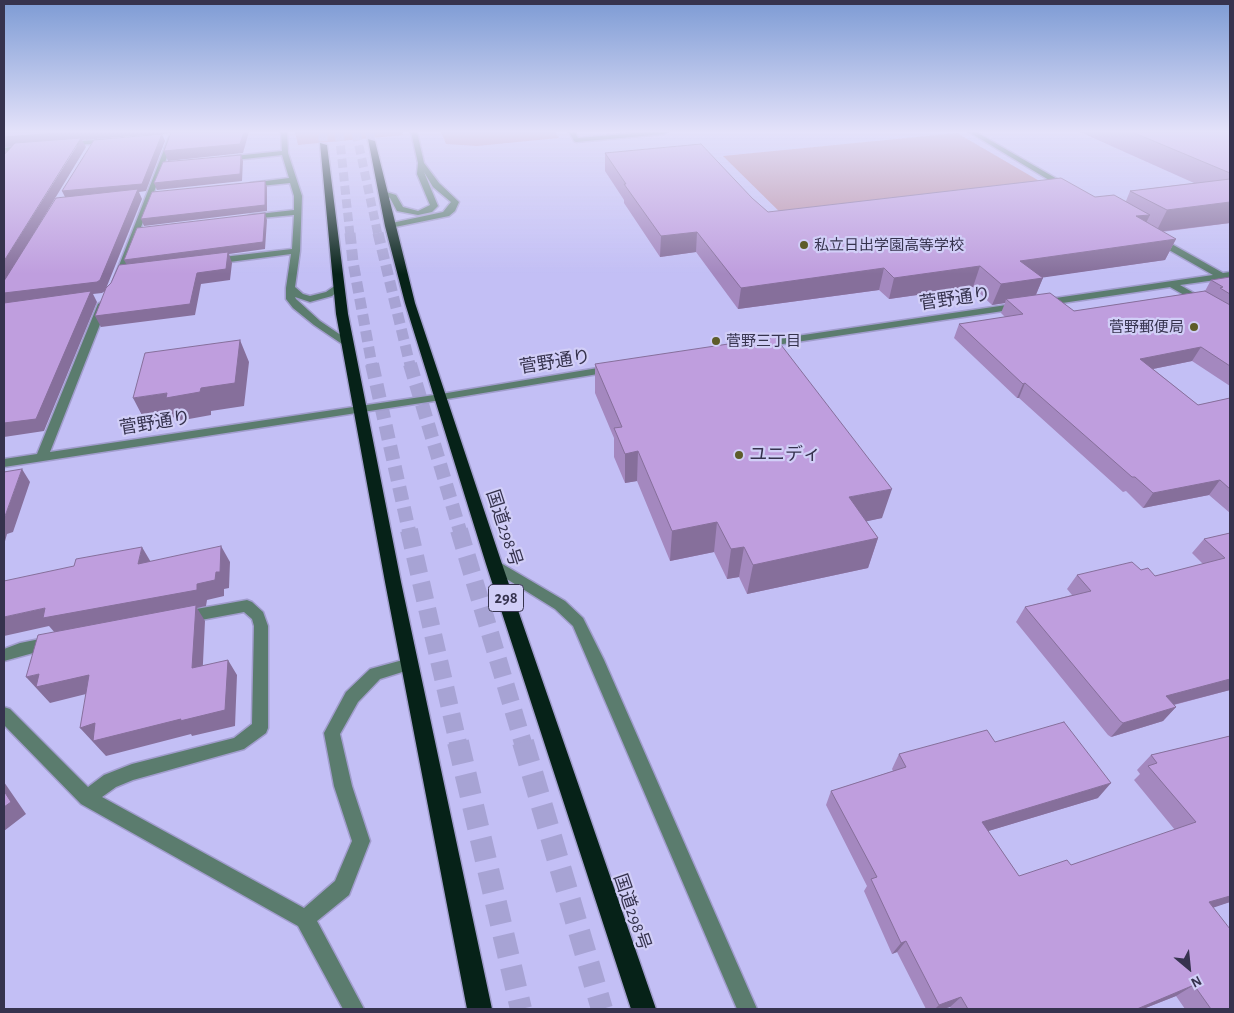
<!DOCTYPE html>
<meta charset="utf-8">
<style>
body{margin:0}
#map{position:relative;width:1234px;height:1013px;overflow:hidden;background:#c3bff5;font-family:"Alegreya Sans",sans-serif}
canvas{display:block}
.frame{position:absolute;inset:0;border:5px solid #36334e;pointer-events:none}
.north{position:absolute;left:1164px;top:943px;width:50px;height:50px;-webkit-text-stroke:4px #d1cef7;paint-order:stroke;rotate:152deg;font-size:14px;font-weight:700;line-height:20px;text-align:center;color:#36334e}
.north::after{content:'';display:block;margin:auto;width:18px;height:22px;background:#36334e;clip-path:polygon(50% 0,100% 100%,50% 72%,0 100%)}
</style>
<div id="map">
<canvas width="1234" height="1013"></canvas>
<div class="frame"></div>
<div class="north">N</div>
</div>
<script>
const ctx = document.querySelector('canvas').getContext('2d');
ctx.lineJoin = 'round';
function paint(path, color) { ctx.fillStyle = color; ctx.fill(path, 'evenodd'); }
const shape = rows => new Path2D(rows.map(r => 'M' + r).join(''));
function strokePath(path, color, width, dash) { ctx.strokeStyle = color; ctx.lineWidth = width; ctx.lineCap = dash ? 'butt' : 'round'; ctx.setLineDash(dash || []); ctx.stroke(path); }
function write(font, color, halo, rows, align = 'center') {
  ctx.font = font + ' "Alegreya Sans","Noto Sans JP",sans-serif'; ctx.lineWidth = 4.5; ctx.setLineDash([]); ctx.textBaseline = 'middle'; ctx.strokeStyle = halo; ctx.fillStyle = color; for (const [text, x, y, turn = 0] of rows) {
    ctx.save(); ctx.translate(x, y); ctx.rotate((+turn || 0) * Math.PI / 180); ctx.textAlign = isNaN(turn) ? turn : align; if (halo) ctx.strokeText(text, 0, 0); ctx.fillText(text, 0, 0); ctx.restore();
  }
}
const green = shape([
 [295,132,402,132,403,135,298,145],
 [441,132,555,132,559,138,477,146,446,144],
 [957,133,1060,193,793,225,723,156]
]);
const highwayTunnelFar4 = shape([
 [323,132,323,145],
 [339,132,350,235],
 [356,132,378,235],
 [370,132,371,141]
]);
const highwayTunnelFar3 = shape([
 [350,233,353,262,372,365],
 [378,233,410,365]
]);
const highwayTunnelFar2 = shape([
 [372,364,409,531],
 [410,364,460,531]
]);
const highwayTunnelFar1 = shape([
 [409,530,458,743],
 [459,530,523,743]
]);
const highwayTunnel = shape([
 [458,742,521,1009],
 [523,742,602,1009]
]);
const minor = shape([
 [281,132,287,132,288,153,302,196,300,251,295,287,303,294,310,296,326,292,336,285,339,284,343,287,332,296,310,302,295,297,296,299,320,321,351,342,351,346,345,346,314,325,293,308,286,299,286,288,291,254,214,264,210,261,214,258,292,249,294,215,250,219,246,217,250,215,294,210,294,196,290,183,250,187,246,185,250,183,289,178,282,155,225,161,222,159,225,157,282,151,281,132],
 [411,132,417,132,424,163,439,183,459,202,455,211,449,216,390,228,387,228,387,224,443,212,451,202,433,187,424,172,438,206,432,212,418,215,397,211,390,198,379,193,383,191,396,195,403,207,418,211,430,205,417,174,418,163,411,132],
 [569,132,575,132,578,138,647,132,667,132,664,134,576,142,574,141,569,132],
 [969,132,976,132,1071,187,1064,189,969,132],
 [169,137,174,138,121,281,114,283,113,281,169,137],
 [109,139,111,140,111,142,67,146,64,144,67,142,109,139],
 [27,145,30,147,29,148,4,152,4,148,27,145],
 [1155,238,1161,238,1223,273,1230,272,1230,278,1180,285,1230,314,1230,321,1170,287,1042,306,1037,303,1042,300,1213,275,1155,242,1155,238],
 [103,301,108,304,50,452,441,394,610,366,615,369,610,372,441,400,4,467,4,459,37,454,98,304,103,301],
 [1020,303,1023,304,1023,308,763,347,758,344,763,341,1020,303],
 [494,559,565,601,583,618,604,660,757,1009,737,1009,573,626,555,609,489,568,487,564,489,560,494,559],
 [247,600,252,602,263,612,268,626,268,728,266,733,244,749,133,780,116,787,102,797,304,908,335,881,352,841,334,786,324,733,346,692,370,669,410,658,415,660,418,664,415,668,380,679,358,702,340,734,352,786,370,841,349,895,317,921,364,1009,343,1009,298,926,81,804,4,725,4,707,10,709,88,787,104,775,132,764,234,738,252,724,254,626,252,619,244,612,185,623,180,621,178,617,180,613,185,611,247,600],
 [50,637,55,639,57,643,55,647,4,661,4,649,20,643,50,637]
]);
const highway = shape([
 [368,139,375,141,415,303,502,564,656,1009,631,1009,486,564,405,303,385,226,368,139],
 [320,143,327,145,348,314,401,582,492,1009,467,1009,385,582,336,314,320,143]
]);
const wall = shape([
 [1080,132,1230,132,1230,223,1162,232,1176,239,1165,260,1043,277,1036,295,1074,311,1205,291,1211,280,1230,277,1230,386,1192,361,1153,369,1198,405,1230,398,1230,513,1209,495,1143,508,1126,491,1123,492,1019,398,1017,398,954,338,959,324,1005,317,1001,313,1005,303,992,305,973,287,889,299,879,290,738,309,696,252,660,257,624,203,624,200,605,171,605,153,752,198,768,212,1095,197,1126,201,1130,191,1194,183],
 [595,364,882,518,866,521,878,538,868,568,747,594,739,577,727,579,714,552,670,561,637,481,625,483,614,457,614,438,595,393],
 [1230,533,1230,690,1174,705,1176,707,1163,721,1111,737,1108,735,1016,622,1025,607,1072,595,1067,589,1077,575,1141,570,1155,576,1203,564,1192,553,1204,539],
 [1230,736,1230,902,1213,907,1230,1009,1185,1009,1176,996,1143,1009,951,1009,950,1007,943,1009,926,1009,897,952,892,954,864,891,867,886,826,805,831,791,893,771,892,769,899,754,995,742,1098,798,988,831,1019,876,1071,865,1175,830,1134,780,1140,774,1137,770,1151,755]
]);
const shadedWall = shape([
 [71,132,189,132,82,140,86,147,4,283,4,261,80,141,4,147,8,153,4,160,4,137],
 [244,132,249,132,243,153,168,161,164,151],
 [162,134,165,141,146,191,139,192,142,199,105,291,102,293,93,294,97,302,44,431,4,437,4,293,66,199,62,191],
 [241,155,243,161,242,181,157,190,154,183],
 [265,181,267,187,267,211,144,226,141,219],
 [1230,202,1230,223,1156,232,1167,210],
 [265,213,267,220,265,249,229,254,232,263,230,280,201,284,195,315,101,327,95,316,197,273,128,267,124,260],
 [1150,215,1140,235,1136,216],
 [697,232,696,252,660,257,661,236],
 [1176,239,1165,260,1012,282,1020,261],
 [980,266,973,287,889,299,894,278],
 [884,268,879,290,738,309,741,288],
 [1043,278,1034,299,1006,299,1005,303,992,305,1001,284],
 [240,340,249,362,244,406,211,411,211,415,178,421,176,417,145,421,133,398,201,388],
 [1201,347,1192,361,1133,373,1140,359],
 [1025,383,1019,398,1017,398,1023,384],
 [638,451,637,481,625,483,625,454],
 [22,469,30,482,13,532,7,534,4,545,4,519],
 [1220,480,1209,495,1143,508,1153,493],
 [892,489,882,518,841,527,849,497],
 [717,522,714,552,670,561,672,531],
 [878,538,868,568,747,594,753,565],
 [221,546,230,562,229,588,224,589,224,596,207,600,206,606,197,608,205,621,202,683,56,634,49,626,4,636,4,617,45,608,197,584,216,572],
 [142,547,152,564,138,564],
 [744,547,739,577,727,579,731,549],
 [228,660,237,675,235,726,192,736,191,734,106,756,80,728],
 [39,674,89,675,102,690,50,703,26,677],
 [1230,679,1230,690,1153,710,1166,696],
 [1176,707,1163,721,1111,737,1123,723],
 [4,782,26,814,4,831],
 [1111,783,1098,798,972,836,982,822],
 [1230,896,1230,902,1192,915,1209,902],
 [906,941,897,952,892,954,901,943],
 [1194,985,1176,996,1143,1009,1137,1009],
 [961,997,950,1007,943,1009,935,1009,939,1005]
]);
const building = shape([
 [4,132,71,132,4,137,4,132],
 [171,132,244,132,240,144,164,151,171,132],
 [1132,132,1230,132,1230,173,1132,132],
 [162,134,142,184,62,191,94,140,162,134],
 [81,138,4,261,4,155,15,143,81,138],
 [701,144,752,198,768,212,1061,178,1095,197,1114,195,1150,215,1136,216,1176,239,1020,261,1043,278,1001,284,980,266,894,278,884,268,741,288,697,232,661,236,624,184,626,184,605,153,701,144],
 [241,155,240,174,154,183,163,162,241,155],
 [1230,179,1230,202,1167,210,1130,191,1230,179],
 [265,181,265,205,141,219,152,192,265,181],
 [138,189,100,280,97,282,4,293,4,281,56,198,138,189],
 [265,213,263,242,124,260,137,228,265,213],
 [228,252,226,269,197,273,190,304,95,316,106,288,111,283,119,265,228,252],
 [1230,277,1230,294,1220,288,1223,287,1211,280,1230,277],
 [91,291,36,419,4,423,4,303,91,291],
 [1205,291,1230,305,1230,366,1201,347,1140,359,1198,405,1230,398,1230,489,1220,480,1153,493,1135,477,1132,477,1025,383,1023,384,959,324,1023,314,1006,299,1050,293,1074,311,1205,291],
 [775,337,892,489,849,497,878,538,753,565,744,547,731,549,717,522,672,531,638,451,625,454,614,428,622,427,595,364,775,337],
 [240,340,235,383,201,388,200,392,166,398,167,393,133,398,145,353,240,340],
 [22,469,4,519,4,472,22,469],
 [1230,533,1230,679,1166,696,1176,707,1123,723,1120,721,1025,607,1091,591,1077,575,1132,562,1141,570,1148,568,1155,576,1225,558,1204,539,1230,533],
 [221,546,220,572,216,572,215,580,197,584,197,590,43,618,45,608,4,617,4,581,74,566,76,559,142,547,138,564,221,546],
 [196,605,192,668,228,660,225,710,180,721,181,719,93,741,95,723,80,728,89,675,36,687,39,674,26,677,38,635,196,605],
 [1064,722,1111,783,982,822,1019,876,1067,860,1071,865,1196,822,1148,766,1157,763,1151,755,1230,736,1230,896,1209,902,1230,929,1230,1009,1211,1009,1194,985,1137,1009,968,1009,961,997,939,1005,906,941,901,943,871,879,877,877,831,791,906,767,899,754,987,730,995,742,1064,722],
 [4,791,11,802,4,807,4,791]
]);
const markers = [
 [804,245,5,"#5d5c29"],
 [1194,327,5,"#5d5c29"],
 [716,341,5,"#5d5c29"],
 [739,455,5,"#5d5c29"]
];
const farPoinames = [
 ["私立日出学園高等学校",814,245],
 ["菅野郵便局",1184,327,"right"],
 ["菅野三丁目",726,341]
];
const shields = [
 [506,598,35]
];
const shieldNames = [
 ["298",506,598]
];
const streetNames = [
 ["菅野通り",955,299,-8],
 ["菅野通り",555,362,-9],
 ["菅野通り",155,423,-9],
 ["国道298号",504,528,72],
 ["国道298号",632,912,71]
];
const poiNames = [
 ["ユニディ",749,455]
];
paint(green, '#ba8fa4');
strokePath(highwayTunnelFar4, '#a7a3d4', 9, [9, 4.5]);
strokePath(highwayTunnelFar3, '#a7a3d4', 11, [11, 5.5]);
strokePath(highwayTunnelFar2, '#a7a3d4', 14, [14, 7]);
strokePath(highwayTunnelFar1, '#a7a3d4', 18, [18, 9]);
strokePath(highwayTunnel, '#a7a3d4', 22, [22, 11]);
strokePath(minor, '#a19dcd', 3);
strokePath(highway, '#a19dcd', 3);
paint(minor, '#5b7c6e');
paint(highway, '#062218');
paint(wall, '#a488bf');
paint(shadedWall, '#866f9b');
paint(building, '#bf9ede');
strokePath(building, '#866f9b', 1);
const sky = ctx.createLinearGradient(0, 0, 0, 274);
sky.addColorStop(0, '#7d9bd4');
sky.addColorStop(0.48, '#e4e2fa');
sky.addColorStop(1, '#e4e2fa00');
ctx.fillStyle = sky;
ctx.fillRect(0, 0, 1234, 274);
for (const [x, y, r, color] of markers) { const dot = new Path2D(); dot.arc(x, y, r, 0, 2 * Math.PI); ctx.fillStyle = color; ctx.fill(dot); strokePath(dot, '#d1cef7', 2); }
write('15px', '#36334e', '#d1cef7', farPoinames, 'left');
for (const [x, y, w] of shields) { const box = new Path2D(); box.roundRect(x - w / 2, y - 13.5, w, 27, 4); ctx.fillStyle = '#d1cef7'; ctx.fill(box); strokePath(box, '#36334e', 1); }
write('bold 16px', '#36334e', null, shieldNames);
write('18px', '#36334e', '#d1cef7', streetNames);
write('18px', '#36334e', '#d1cef7', poiNames, 'left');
</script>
